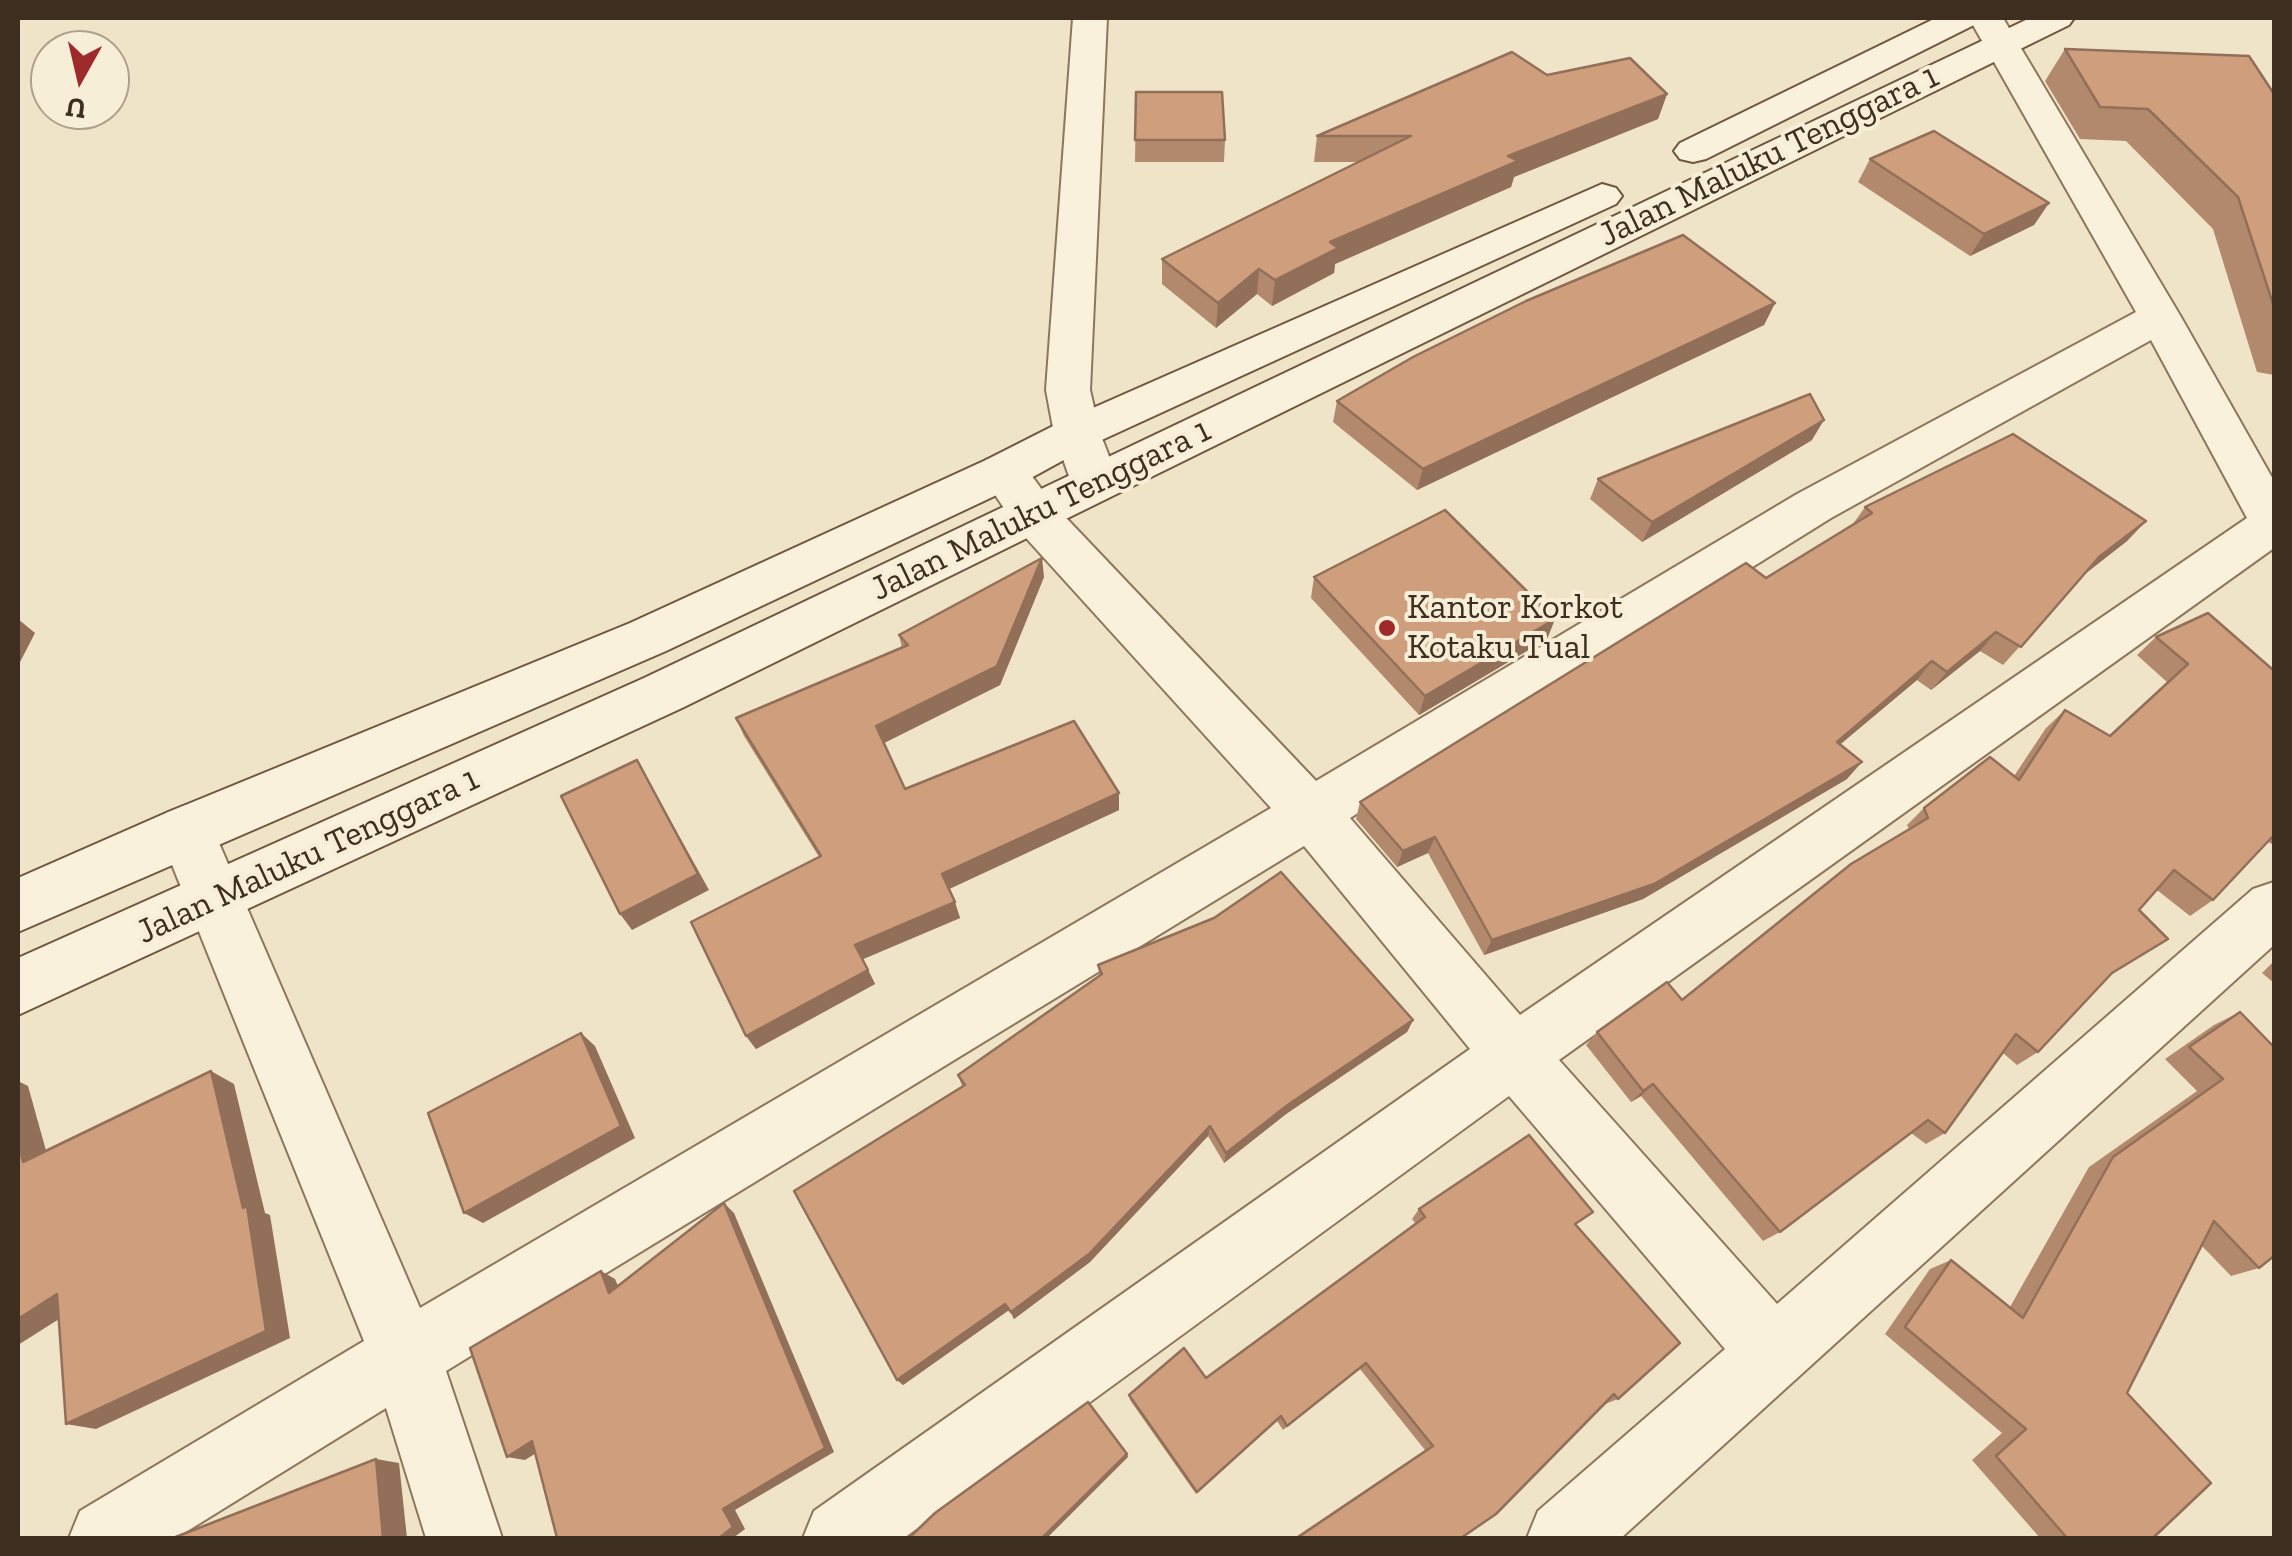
<!DOCTYPE html>
<style>
body{margin:0}
#map{position:relative;width:2292px;height:1556px;overflow:hidden;background:#f0e4c8;font-family:"Zilla Slab",serif}
canvas{display:block}
.frame{position:absolute;inset:0;border:20px solid #3d2e20;pointer-events:none}
.north{position:absolute;left:30px;top:30px;width:100px;height:100px;box-sizing:border-box;background:#f7eed8;border:2px solid #ada18e;border-radius:50%;rotate:188deg;font-size:28px;font-weight:700;line-height:40px;text-align:center;color:#3d2e20}
.north::after{content:'';display:block;margin:auto;width:35px;height:45px;background:#9e2a2b;clip-path:polygon(50% 0,100% 100%,50% 72%,0 100%)}
</style>
<div id="map">
<canvas width="2292" height="1556"></canvas>
<div class="frame"></div>
<div class="north">U</div>
</div>
<script>
const ctx = document.querySelector('canvas').getContext('2d');
ctx.lineJoin = 'round';
const shape = rows => new Path2D(rows.map(r => 'M' + r).join(''));
function strokePath(path, color, width, dash) { ctx.strokeStyle = color; ctx.lineWidth = width; ctx.lineCap = dash ? 'butt' : 'round'; ctx.setLineDash(dash || []); ctx.stroke(path); }
function paint(path, color) { ctx.fillStyle = color; ctx.fill(path, 'evenodd'); }
function write(font, color, halo, rows, align = 'center') {
  ctx.font = font + ' "Zilla Slab",serif'; ctx.lineWidth = 8; ctx.setLineDash([]); ctx.textBaseline = 'middle'; ctx.strokeStyle = halo; ctx.fillStyle = color; for (const [text, x, y, turn = 0] of rows) {
    ctx.save(); ctx.translate(x, y); ctx.rotate((+turn || 0) * Math.PI / 180); ctx.textAlign = isNaN(turn) ? turn : align; if (halo) ctx.strokeText(text, 0, 0); ctx.fillText(text, 0, 0); ctx.restore();
  }
}
const street = shape([
 [1073,18,1107,18,1090,390,1100,433,1119,482,1112,494,1095,499,1078,494,1071,482,1054,433,1046,390,1073,18],
 [1969,18,2003,18,2181,317,2274,481,2274,548,1559,1060,1777,1304,2253,889,2274,882,2274,945,1621,1538,1527,1538,1538,1511,1725,1349,1509,1096,904,1538,803,1538,814,1511,1470,1049,1304,846,446,1371,502,1538,426,1538,386,1408,176,1538,69,1538,80,1511,364,1341,158,830,166,813,186,805,206,813,420,1308,1271,808,1017,528,980,472,986,460,1003,455,1020,460,1051,502,1316,781,1797,494,2136,312,1969,18],
 [2151,340,2247,518,1520,1015,1350,818,1831,518,2151,340]
]);
const secondary = shape([
 [1936,18,1979,18,1974,25,1706,159,1693,162,1680,159,1674,151,1680,143,1936,18],
 [2030,18,2074,18,2069,25,682,708,18,1015,18,958,644,678,2030,18],
 [1602,184,1616,188,1622,196,1616,204,1093,444,1020,484,666,651,18,932,18,878,166,813,630,623,986,460,1061,422,1602,184]
]);
const wall = shape([
 [2065,49,2274,94,2274,375,2257,372,2213,229,2126,141,2080,139,2045,81],
 [1547,75,1667,94,1658,119,1514,177,1511,187,1335,264,1334,273,1272,306,1257,294,1216,328,1162,284,1162,259,1359,162,1314,162,1317,136],
 [1136,92,1225,140,1224,162,1135,162],
 [1870,159,2049,203,2034,225,1970,256,1858,182],
 [1775,303,1764,325,1417,490,1333,422,1337,401],
 [1812,440,1642,542,1590,499,1598,479],
 [1865,507,2146,521,2127,541,2085,574,2003,665,1980,651,1931,690,1917,680,1840,744,1847,779,1643,899,1484,955,1428,853,1397,867,1356,819,1360,802,1766,578,1853,524],
 [1044,577,1000,685,884,743,905,789,1119,793,1119,810,949,889,960,918,863,959,875,984,756,1049,746,1036,819,857,744,736,736,718,902,648,899,635],
 [1314,577,1555,619,1547,639,1419,715,1311,598],
 [2156,637,2272,669,2274,668,2274,845,2268,842,2213,900,2190,916,2157,890,2139,910,2111,974,2038,1052,2017,1065,2003,1053,1945,1133,1926,1144,1911,1133,1780,1232,1763,1241,1641,1096,1631,1102,1586,1045,1597,1032,1682,1000,1909,829,1907,825,1924,808,2014,776,2046,728,2065,710,2110,735,2167,682,2137,655],
 [2274,961,2274,983,2262,973],
 [1098,965,1413,1020,1407,1032,1286,1114,1224,1163,1208,1136,1090,1262,1014,1319,1009,1310,903,1385,962,1086,958,1075,1099,977],
 [2240,1012,2259,1268,2231,1276,2202,1246,2127,1393,2153,1538,2040,1538,1972,1460,2002,1433,1885,1334,1930,1269,1951,1260,2010,1307,2089,1167,2197,1091,2165,1059,2214,1025],
 [1419,1209,1576,1225,1618,1399,1605,1404,1461,1538,1294,1538,1425,1450,1360,1369,1283,1430,1277,1421,1196,1494,1130,1400,1129,1395,1206,1378,1416,1224,1412,1219]
]);
const shadedWall = shape([
 [1667,94,1658,119,1514,177,1511,187,1335,264,1334,273,1272,306,1275,280,1330,242,1508,156],
 [2049,203,2034,225,1970,256,1984,234],
 [1259,269,1257,294,1216,328,1218,303],
 [1775,303,1764,325,1417,490,1423,469],
 [1824,420,1812,440,1642,542,1652,522],
 [2146,521,2127,541,2081,577,2099,557],
 [1042,558,1044,577,1000,685,882,744,876,726],
 [18,619,35,633,18,666],
 [1555,619,1547,639,1419,715,1425,696],
 [1996,632,1980,651,1931,690,1947,672],
 [1932,661,1917,680,1823,759,1837,742],
 [637,760,709,890,632,930,620,914],
 [1862,762,1847,779,1643,899,1484,955,1492,940],
 [1119,793,1119,810,947,890,942,874],
 [1435,837,1428,853,1397,867,1403,851],
 [955,902,960,918,861,960,855,945],
 [868,970,875,984,756,1049,746,1036],
 [1413,1020,1407,1032,1286,1114,1224,1163,1226,1153,1289,1104],
 [581,1033,595,1046,635,1138,483,1223,464,1213],
 [211,1071,234,1084,265,1213,270,1215,290,1338,96,1429,66,1424,243,1208],
 [18,1081,28,1086,52,1172,23,1162,18,1141],
 [1653,1084,1641,1096,1631,1102,1643,1091],
 [1210,1126,1208,1136,1090,1262,1014,1319,1011,1312],
 [724,1203,734,1213,834,1452,735,1510,745,1529,733,1538,719,1538],
 [601,1271,615,1279,624,1300,609,1293],
 [57,1294,86,1302,18,1345,18,1319],
 [1005,1304,1009,1310,903,1385,897,1380],
 [532,1441,549,1445,525,1460,507,1457],
 [1127,1454,1128,1457,1047,1538,1042,1538],
 [376,1459,399,1463,407,1538,383,1538]
]);
const building = shape([
 [2065,49,2249,56,2274,94,2274,307,2238,197,2148,109,2100,107,2065,49],
 [1512,52,1547,75,1630,58,1667,94,1508,156,1518,161,1330,242,1338,248,1275,280,1259,269,1218,303,1162,259,1411,136,1317,136,1512,52],
 [1136,92,1222,92,1225,140,1135,140,1136,92],
 [1934,131,2049,203,1984,234,1870,159,1934,131],
 [1683,235,1775,303,1423,469,1337,401,1413,357,1526,301,1683,235],
 [1810,394,1824,420,1652,522,1598,479,1810,394],
 [2013,434,2146,521,2099,557,2021,647,1996,632,1947,672,1932,661,1837,742,1862,762,1654,884,1492,940,1435,837,1403,851,1360,802,1746,563,1766,578,1872,513,1865,507,2013,434],
 [1445,510,1555,619,1425,696,1314,577,1445,510],
 [1042,558,997,666,876,726,905,789,1074,721,1119,793,942,874,955,902,855,945,868,970,746,1036,691,922,821,856,736,718,908,645,899,635,1042,558],
 [2208,613,2272,669,2274,668,2274,835,2213,900,2174,870,2139,910,2168,939,2112,973,2038,1052,2016,1034,1945,1133,1928,1120,1780,1232,1653,1084,1643,1091,1597,1032,1667,982,1682,1000,1851,864,1928,818,1924,808,1990,757,2019,780,2065,710,2110,736,2188,664,2156,637,2208,613],
 [637,760,698,874,620,914,561,796,637,760],
 [1281,872,1413,1020,1289,1104,1226,1153,1210,1126,1089,1254,1011,1312,1005,1304,897,1380,794,1191,965,1085,958,1075,1102,974,1098,965,1214,918,1281,872],
 [2240,1012,2274,1047,2274,1256,2259,1268,2214,1221,2127,1393,2211,1483,2153,1538,2067,1538,1996,1456,2026,1429,1905,1327,1951,1260,2023,1318,2113,1157,2223,1079,2189,1047,2240,1012],
 [581,1033,621,1126,464,1213,428,1113,581,1033],
 [211,1071,243,1208,247,1206,266,1331,66,1424,57,1294,18,1319,18,1141,23,1162,211,1071],
 [1529,1135,1593,1212,1575,1224,1680,1343,1618,1399,1614,1394,1496,1514,1461,1538,1297,1538,1433,1446,1366,1363,1287,1426,1281,1416,1197,1492,1129,1395,1184,1348,1206,1378,1425,1217,1419,1209,1529,1135],
 [724,1203,825,1448,723,1509,733,1527,719,1538,557,1538,532,1441,507,1457,470,1348,601,1271,609,1293,724,1203],
 [1088,1402,1127,1454,1042,1538,909,1538,935,1513,1088,1402],
 [376,1459,383,1538,173,1538,376,1459]
]);
const markers = [
 [1387,628,10,"#9e2a2b"]
];
const streetNames = [
 ["Jalan Maluku Tenggara 1",1769,156,-26],
 ["Jalan Maluku Tenggara 1",1041,510,-26],
 ["Jalan Maluku Tenggara 1",308,856,-25]
];
const poiNames = [
 ["Kantor Korkot",1407,608],
 ["Kotaku Tual",1407,648]
];
strokePath(street, '#8d765c', 4);
strokePath(secondary, '#6f573f', 4);
paint(street, '#faf1dc');
paint(secondary, '#faf1dc');
paint(wall, '#b2896c');
paint(shadedWall, '#916f58');
paint(building, '#cf9f7d');
strokePath(building, '#916f58', 2.5);
for (const [x, y, r, color] of markers) { const dot = new Path2D(); dot.arc(x, y, r, 0, 2 * Math.PI); ctx.fillStyle = color; ctx.fill(dot); strokePath(dot, '#f7eed8', 4); }
write('35px', '#3d2e20', '#f7eed8', streetNames);
write('35px', '#3d2e20', '#f7eed8', poiNames, 'left');
</script>
